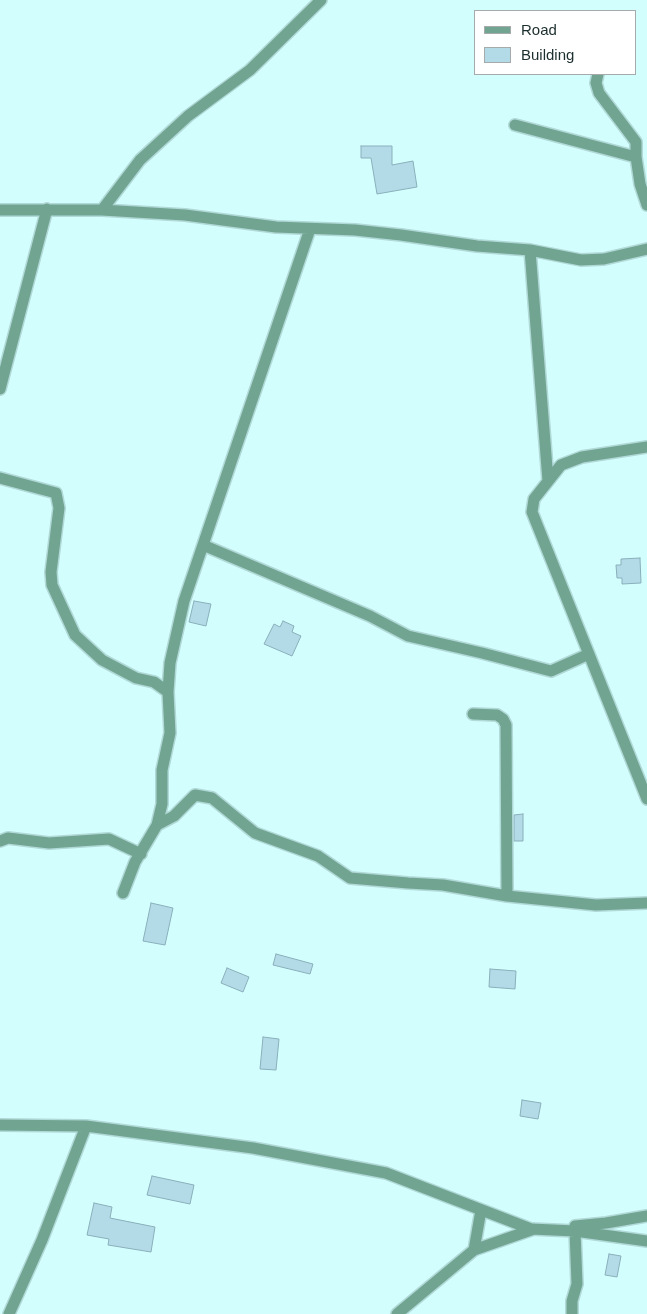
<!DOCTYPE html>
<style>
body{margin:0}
#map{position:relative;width:647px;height:1314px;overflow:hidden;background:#d2fffd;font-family:Helvetica,sans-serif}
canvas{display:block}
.legend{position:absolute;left:474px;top:10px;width:162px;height:65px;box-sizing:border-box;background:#fff;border:1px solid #a5abab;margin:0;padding:6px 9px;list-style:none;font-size:15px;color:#1d2e2e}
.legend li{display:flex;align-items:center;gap:10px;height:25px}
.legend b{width:25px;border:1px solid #a5abab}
</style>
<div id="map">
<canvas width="647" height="1314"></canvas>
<ul class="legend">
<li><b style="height:6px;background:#71a592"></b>Road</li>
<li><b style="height:14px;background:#b3dbe7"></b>Building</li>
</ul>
</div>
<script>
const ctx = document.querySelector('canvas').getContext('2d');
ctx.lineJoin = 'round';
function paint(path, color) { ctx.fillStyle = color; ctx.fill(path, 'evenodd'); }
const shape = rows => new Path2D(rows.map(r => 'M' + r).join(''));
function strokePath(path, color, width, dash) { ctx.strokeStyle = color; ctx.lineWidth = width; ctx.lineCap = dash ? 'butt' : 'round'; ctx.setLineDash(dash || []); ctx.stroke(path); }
const building = shape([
 [361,146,392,146,392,165,413,161,417,187,377,194,371,158,361,158,361,146],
 [640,558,641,583,622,584,622,578,617,578,616,565,621,565,621,559,640,558],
 [194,601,211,604,206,626,189,622,194,601],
 [283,621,294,626,292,632,301,636,292,656,264,644,274,624,280,627,283,621],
 [523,814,523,841,514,841,514,815,523,814],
 [151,903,173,908,165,945,143,941,151,903],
 [276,954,313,964,310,974,273,965,276,954],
 [227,968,249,977,243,992,221,983,227,968],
 [490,969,516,971,515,989,489,987,490,969],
 [263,1037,279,1039,276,1070,260,1069,263,1037],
 [522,1100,541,1103,538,1119,520,1116,522,1100],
 [152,1176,194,1185,190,1204,147,1195,152,1176],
 [94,1203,112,1207,110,1218,155,1227,151,1252,108,1245,109,1239,87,1235,94,1203],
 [609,1254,621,1256,617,1277,605,1275,609,1254]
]);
const minor = shape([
 [598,74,596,83,599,93,636,142,636,157,640,184,647,205],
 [515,125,636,157],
 [0,210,102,210,185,215,276,227,355,230,401,235,477,246,530,250,581,260,604,259,647,249],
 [102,210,140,160,188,116,250,70,321,0],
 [530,250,548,481],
 [0,389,47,209],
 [647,447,582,457,561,465,534,499,532,512,647,799],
 [0,478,56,493,59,508,51,572,52,585,75,635,102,660,136,678,154,682,168,692,170,733,162,770,162,804,157,825,135,862,123,893],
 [203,545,370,616,408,636,482,653,551,671,589,654],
 [168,692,170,663,184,601,310,229],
 [473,714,497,715,503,719,506,725,507,896],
 [157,825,174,816,195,795,212,798,255,833,318,856,350,878,408,883,443,885,507,896,596,905,647,903],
 [0,841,8,838,49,843,109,839,141,854],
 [0,1125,86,1126,253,1148,386,1173,531,1229,575,1231,647,1241],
 [575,1226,606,1223,647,1216],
 [474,1250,481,1210],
 [9,1314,42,1240,86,1126],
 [397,1314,474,1250,534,1229],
 [572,1314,572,1301,577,1284,575,1231]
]);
paint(building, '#b3dbe7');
strokePath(building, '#89afbb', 1);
strokePath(minor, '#b1d9d8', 14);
strokePath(minor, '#71a592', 11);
</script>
